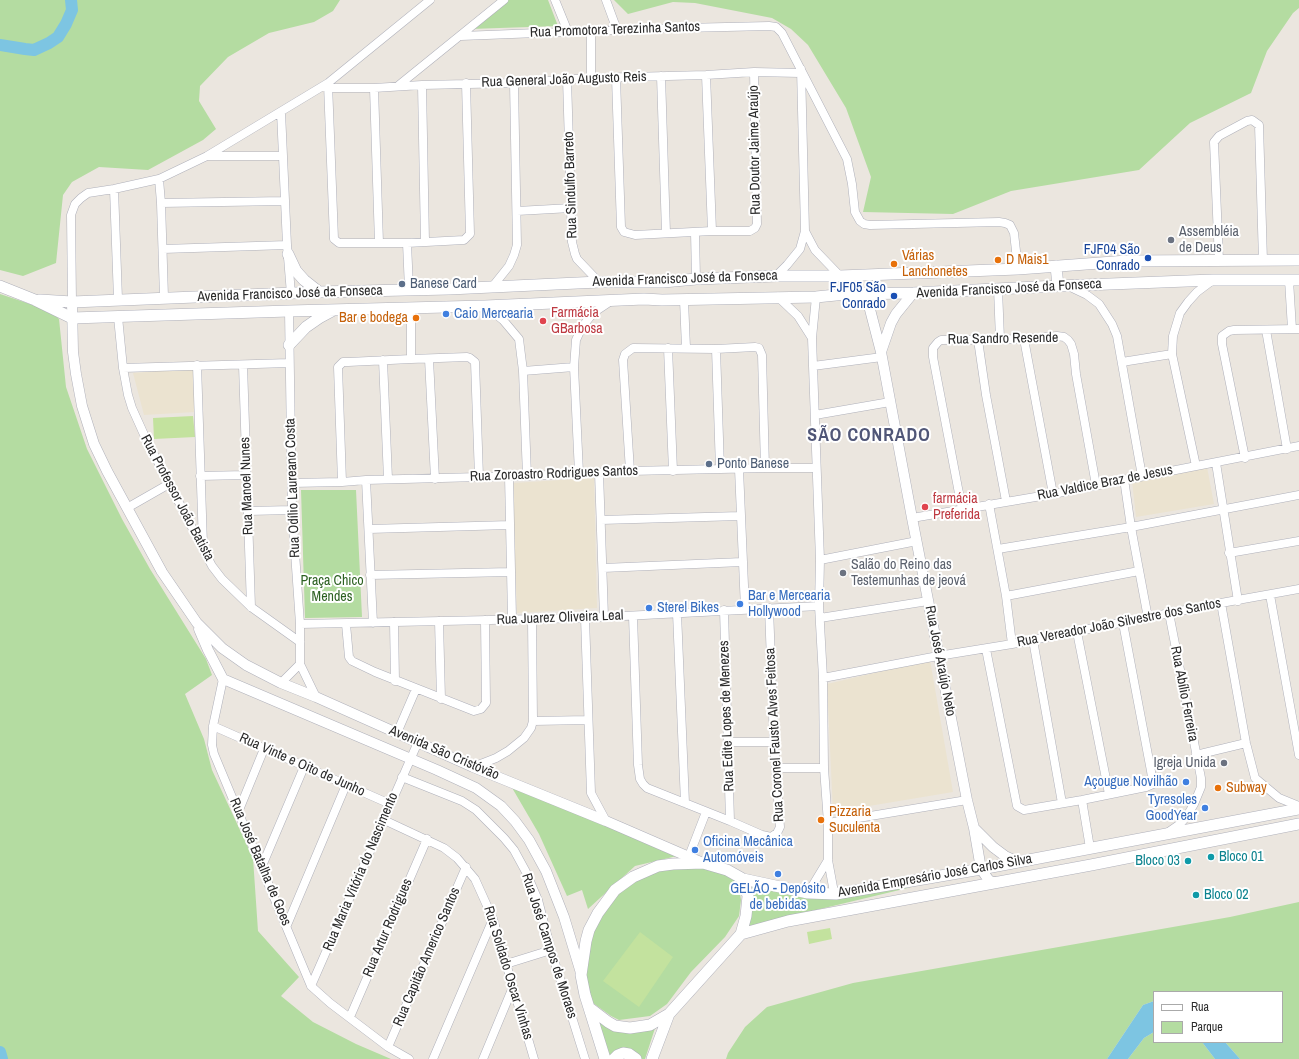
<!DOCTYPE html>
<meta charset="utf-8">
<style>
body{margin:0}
#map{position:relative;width:1299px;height:1059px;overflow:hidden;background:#ebe6df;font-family:"Archivo Narrow",sans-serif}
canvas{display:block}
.legend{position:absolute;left:1153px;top:991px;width:130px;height:52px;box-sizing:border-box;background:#fff;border:1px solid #aaa;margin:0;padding:5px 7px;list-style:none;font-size:12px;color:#2b2b2b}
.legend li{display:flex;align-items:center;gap:8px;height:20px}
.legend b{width:20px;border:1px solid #aaa}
</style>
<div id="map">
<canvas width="1299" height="1059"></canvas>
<ul class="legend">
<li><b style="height:5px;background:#fff"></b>Rua</li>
<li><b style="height:11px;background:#b4dca1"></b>Parque</li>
</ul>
</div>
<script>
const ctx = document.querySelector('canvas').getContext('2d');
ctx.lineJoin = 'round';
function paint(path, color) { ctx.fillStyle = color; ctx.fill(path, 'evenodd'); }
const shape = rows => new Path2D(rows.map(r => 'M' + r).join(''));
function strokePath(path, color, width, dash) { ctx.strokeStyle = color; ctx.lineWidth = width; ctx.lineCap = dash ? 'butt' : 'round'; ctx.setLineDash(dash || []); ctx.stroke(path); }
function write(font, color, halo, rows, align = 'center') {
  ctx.font = font + ' "Archivo Narrow",sans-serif'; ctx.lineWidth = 4; ctx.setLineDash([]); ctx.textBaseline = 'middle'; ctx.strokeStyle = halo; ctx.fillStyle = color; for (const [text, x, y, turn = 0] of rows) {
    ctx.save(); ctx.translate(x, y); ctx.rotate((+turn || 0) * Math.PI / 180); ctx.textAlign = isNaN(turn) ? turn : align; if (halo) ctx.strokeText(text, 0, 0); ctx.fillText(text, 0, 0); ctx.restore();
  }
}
const education = shape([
 [195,368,195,412,144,415,133,373],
 [1207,467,1214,504,1136,517,1132,481],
 [594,478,597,608,517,613,512,483],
 [930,660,953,792,833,812,827,684]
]);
const green = shape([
 [0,0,340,0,333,11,314,22,269,33,228,57,200,86,199,101,216,129,203,140,148,170,99,167,72,182,63,195,56,263,23,276,0,270],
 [507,0,548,0,558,26,470,29],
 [614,0,1299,0,1299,8,1293,13,1267,51,1251,93,1190,123,1139,170,1011,191,953,214,863,212,871,177,846,108,808,45,791,29,772,18,695,3,673,2,628,14],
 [0,294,51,311,59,319,66,387,87,449,122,519,150,569,206,659,212,675,185,694,204,739,212,770,253,858,258,931,299,977,281,996,313,1022,356,1044,391,1059,0,1059],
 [301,490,356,490,362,617,305,618],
 [511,786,677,856,635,866,588,909,582,890,567,896,539,834],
 [700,867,720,872,734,879,739,888,741,900,739,916,725,937,691,972,667,1004,650,1016,619,1020,611,1016,593,1003,586,987,587,963,594,926,623,887,660,870],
 [752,885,839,896,912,887,766,922,747,928,753,905],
 [1299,902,1299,1059,1240,1059,1225,1042,1282,1042,1282,992,1154,992,1154,1001,1143,1005,1107,1059,726,1059,728,1053,745,1027,767,1007,853,983,1230,917],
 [597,1018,620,1028,657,1022,645,1059,609,1059],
 [1154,1032,1154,1042,1202,1042,1215,1059,1128,1059,1144,1038]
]);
const pitch = shape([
 [193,416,195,437,154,439,153,418],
 [830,928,832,939,809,944,807,932],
 [640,932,673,957,639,1007,603,981]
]);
const water = shape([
 [1154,1001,1154,1032,1144,1038,1128,1059,1107,1059,1143,1005],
 [1202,1042,1225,1042,1240,1059,1215,1059]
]);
const river = shape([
 [0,45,25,49,34,50,49,43,58,37,66,24,72,10,71,0],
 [0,1052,2,1059]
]);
const minor = shape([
 [555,0,568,32],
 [606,0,617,30],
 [591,31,591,78],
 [461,36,640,29,769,26,776,27,782,33,847,159,852,184,855,212,860,221,864,224,870,225,999,222,1005,223,1010,225,1014,233,1018,269],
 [706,75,712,231],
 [661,76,666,233],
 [616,78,621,227,624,232,635,235,712,231,750,231,755,228,757,224,754,72],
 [567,79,572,242,575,254,577,259,599,282],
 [328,84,334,239,339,243,407,243,464,240,470,234,466,83],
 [399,85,504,0],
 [422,85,425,242],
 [329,88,374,88,422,85,514,83,591,78,706,75,754,72,800,73],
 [374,88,379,243],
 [281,112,287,245,291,294],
 [208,156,283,156],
 [159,179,161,203,164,297],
 [114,189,118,299],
 [161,203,285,201],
 [517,211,571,208],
 [805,231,815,250,840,276],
 [695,232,696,279],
 [407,243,409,289],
 [163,249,287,245],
 [1219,261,1214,142,1219,136,1247,121,1252,120,1259,125,1263,261],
 [776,276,787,265,800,249,805,231,801,69],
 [1289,280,1292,329],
 [493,286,509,266,514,255,517,245,514,83],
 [1068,286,1087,295,1099,304,1112,324,1117,336,1142,476],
 [998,289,1000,339],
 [778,297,798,316,812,338,820,560,819,606,823,678,824,768,828,823,828,860,833,887,836,894],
 [684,300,686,348],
 [72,302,71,215,75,204,81,198,88,193,114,189,159,179,207,156,328,83,430,0],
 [485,306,503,320,519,339,523,371,527,476],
 [289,311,292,510,300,624,300,664,316,697],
 [118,317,123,368,128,395,132,408,146,439,212,566,222,579,251,607,300,642],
 [1266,330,1287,449],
 [812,338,816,297],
 [1024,339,1053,494],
 [978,340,986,395,1006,501],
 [668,348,673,471],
 [716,349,720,469],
 [411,359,411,308],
 [429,359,435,479],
 [383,360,388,479],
 [1122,362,1172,354],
 [197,365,203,545],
 [243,365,251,607],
 [813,366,882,357],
 [123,368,289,363],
 [523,371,574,367],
 [815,415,890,402],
 [1245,458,1222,344,1222,336,1229,331,1234,330,1299,329],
 [1216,463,1238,601],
 [1196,466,1172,354,1173,336,1180,313,1188,302,1197,292,1213,280],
 [739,469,745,609],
 [630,471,623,360,625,354,633,348,716,349,755,347,759,348,762,355,765,468],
 [579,473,574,367,576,340,582,327,590,317,596,311,611,301],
 [599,473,604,617],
 [200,476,246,475],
 [509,476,512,618],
 [1124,479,1131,527,1148,618],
 [366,480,373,623],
 [342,482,338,367,343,362,348,362,411,359,467,357,470,358,475,362,479,477],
 [292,483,342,482,366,480,479,477,527,476,630,471,765,468,816,468],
 [989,504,1006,596,1012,644],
 [127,508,169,484],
 [962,509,933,357,933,348,938,342,941,340,1024,339,1057,336,1064,337,1068,340,1071,344,1074,354,1076,374,1096,485],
 [248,511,292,510],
 [912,518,1053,494,1299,446],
 [601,520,740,516],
 [369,529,510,525],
 [998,549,1131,527,1299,495],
 [1229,553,1299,541],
 [820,560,917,541],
 [603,568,742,562],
 [370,575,511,572],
 [1270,595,1299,755],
 [1006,596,1139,571],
 [1221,603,1246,743,1255,778,1279,798,1299,806],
 [724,610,730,821],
 [677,613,685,803],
 [633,616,638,765,640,779,643,784,647,788,730,821,762,835,771,837,777,833,780,827,774,742,769,608],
 [585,618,591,793,606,821],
 [820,618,928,601],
 [439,621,441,699],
 [394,622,395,681],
 [300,624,585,618,819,606],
 [346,624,349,657,352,661,375,672,474,711,481,709,486,703,485,620],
 [1077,632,1109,794],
 [1033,640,1062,803],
 [986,649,1017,806,1024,810,1082,800,1146,787,1153,784,1151,771,1123,623],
 [823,678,938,656,1012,644,1221,603,1299,589],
 [223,679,213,726,212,745,214,754,311,986,330,1003,388,1047,409,1059],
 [281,683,300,664],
 [533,721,588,720],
 [213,726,390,804],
 [397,733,416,689],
 [728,742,774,742],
 [1196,755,1246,743],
 [473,767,496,758,508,751,524,738,531,728,533,721,532,619],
 [776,768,824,768],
 [402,777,462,801,476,810,504,838,514,850,526,872,538,900,551,950,585,1059],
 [1082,800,1090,848],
 [239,810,264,749],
 [384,820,444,848,457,858,475,879,493,919,534,1059],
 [828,823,967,800],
 [1167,833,1180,824,1187,816,1194,804,1201,787,1201,778,1169,613],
 [689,856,706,812],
 [262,866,304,767],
 [808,893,828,860],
 [287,925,346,785],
 [506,964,551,950],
 [311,986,418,742],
 [350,1017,427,839],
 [388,1047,466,867],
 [433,1059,493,919],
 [483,1059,513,987]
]);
const tertiary = shape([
 [866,294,881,352,912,518,967,800,974,828,981,869,988,879,991,882,995,882],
 [72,302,73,352,76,374,82,406,94,444,107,471,162,572,197,623,222,648,246,665,281,683,316,697,473,767,606,821,703,863],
 [881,352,891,323,896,314,913,293],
 [199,629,208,650,223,679,437,770,476,788,501,806,515,821,529,840,546,871,564,917,581,973],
 [974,828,993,847,1005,856,1016,861]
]);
const secondary = shape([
 [288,254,296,271,304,280,319,292],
 [1056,266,1058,286],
 [0,286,35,300,72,318,289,311,485,306,644,299,662,300,816,297,846,294,913,293,1058,286,1213,280,1299,280],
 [40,300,72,302,319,292,449,289,599,282,663,282,696,279,776,276,840,276,1018,269,1127,261,1299,260],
 [289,345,306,327,319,318,332,311],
 [741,934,746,916,748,896,743,879],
 [591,1009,608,1022,615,1026,630,1028,650,1025,669,1014],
 [605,1059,585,995,581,975,586,941,589,930,598,913,615,890,633,877,658,866,673,864,703,863,727,870,743,879,808,893,836,894,981,869,1299,809],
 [614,1059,618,1055,623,1053,629,1054,636,1059],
 [652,1059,669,1014,741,934,788,921,1091,865,1299,824]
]);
const markers = [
 [1171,240,4,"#6b7280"],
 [1148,258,4,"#1a4fb4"],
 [998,260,4,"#e8710a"],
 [894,264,4,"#e8710a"],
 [402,284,4,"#5c6f8a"],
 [894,296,4,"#1a4fb4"],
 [446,314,4,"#3f7fe0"],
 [416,318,4,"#e8710a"],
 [543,321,4,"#e0444e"],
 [709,464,4,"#5c6f8a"],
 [925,507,4,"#e0444e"],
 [843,573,4,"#6b7280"],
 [740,604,4,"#3f7fe0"],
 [649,608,4,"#3f7fe0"],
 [1224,763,4,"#6b7280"],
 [1186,782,4,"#3f7fe0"],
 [1218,788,4,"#e8710a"],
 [1205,808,4,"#3f7fe0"],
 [821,820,4,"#e8710a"],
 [695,850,4,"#3f7fe0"],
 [1211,857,4,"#0f9aa8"],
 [1188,861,4,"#0f9aa8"],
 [778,874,4,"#3f7fe0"],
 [1196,895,4,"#0f9aa8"]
];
const streetNames = [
 ["Rua Promotora Terezinha Santos",615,30,-2],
 ["Rua General João Augusto Reis",564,80,-2],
 ["Rua Doutor Jaime Araújo",755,150,-91],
 ["Rua Sindulfo Barreto",571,185,-92],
 ["Avenida Francisco José da Fonseca",685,279,-2],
 ["Avenida Francisco José da Fonseca",1009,289,-3],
 ["Avenida Francisco José da Fonseca",290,294,-2],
 ["Rua Sandro Resende",1003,339,-1],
 ["Rua Zoroastro Rodrigues Santos",554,474,-2],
 ["Rua Valdice Braz de Jesus",1105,483,-11],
 ["Rua Manoel Nunes",247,486,-92],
 ["Rua Odílio Laureano Costa",293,488,-92],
 ["Rua Professor João Batista",177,498,62],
 ["Rua Juarez Oliveira Leal",560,618,-2],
 ["Rua Vereador João Silvestre dos Santos",1119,623,-11],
 ["Rua José Araújo Neto",940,661,79],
 ["Rua Abílio Ferreira",1184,694,79],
 ["Rua Edite Lopes de Menezes",727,716,-92],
 ["Rua Coronel Fausto Alves Feitosa",775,735,-93],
 ["Avenida São Cristóvão",444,753,23],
 ["Rua Vinte e Oito de Junho",302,765,24],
 ["Rua José Batalha de Goes",260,862,67],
 ["Rua Maria Vitória do Nascimento",361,872,-67],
 ["Avenida Empresário José Carlos Silva",935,876,-10],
 ["Rua Artur Rodrigues",388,928,-67],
 ["Rua José Campos de Moraes",549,946,72],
 ["Rua Capitão Americo Santos",427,957,-67],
 ["Rua Soldado Oscar Vinhas",508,973,73]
];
const worshipNames = [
 ["Assembléia",1179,232],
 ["de Deus",1179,248],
 ["Salão do Reino das",851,565],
 ["Testemunhas de jeová",851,581],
 ["Igreja Unida",1216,763,"right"]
];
const transitNames = [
 ["FJF04 São",1140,250],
 ["Conrado",1140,266],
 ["FJF05 São",886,288],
 ["Conrado",886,304]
];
const foodNames = [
 ["Várias",902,256],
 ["Lanchonetes",902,272],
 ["D Mais1",1006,260],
 ["Bar e bodega",408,318,"right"],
 ["Subway",1226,788],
 ["Pizzaria",829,812],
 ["Suculenta",829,828]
];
const serviceNames = [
 ["Banese Card",410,284],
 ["Ponto Banese",717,464]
];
const healthNames = [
 ["Farmácia",551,313],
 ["GBarbosa",551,329],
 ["farmácia",933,499],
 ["Preferida",933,515]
];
const shopNames = [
 ["Caio Mercearia",454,314],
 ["Bar e Mercearia",748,596],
 ["Hollywood",748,612],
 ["Sterel Bikes",657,608],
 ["Açougue Novilhão",1178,782,"right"],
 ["Tyresoles",1197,800,"right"],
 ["GoodYear",1197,816,"right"],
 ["Oficina Mecânica",703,842],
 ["Automóveis",703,858],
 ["GELÃO - Depósito",778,889,"center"],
 ["de bebidas",778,905,"center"]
];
const parkNames = [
 ["Praça Chico",332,581],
 ["Mendes",332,597]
];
const cultureNames = [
 ["Bloco 01",1219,857],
 ["Bloco 03",1180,861,"right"],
 ["Bloco 02",1204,895]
];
const districtNames = [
 ["SÃO CONRADO",869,436]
];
paint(education, '#ebe3d0');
paint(green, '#b4dca1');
paint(pitch, '#c3e29e');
paint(water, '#7dc5e2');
strokePath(river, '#7dc5e2', 12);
strokePath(minor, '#afb0ba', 9);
strokePath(tertiary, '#afb0ba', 11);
strokePath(secondary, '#afb0ba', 12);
strokePath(minor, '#fff', 8);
strokePath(tertiary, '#fff', 10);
strokePath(secondary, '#fff', 11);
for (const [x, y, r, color] of markers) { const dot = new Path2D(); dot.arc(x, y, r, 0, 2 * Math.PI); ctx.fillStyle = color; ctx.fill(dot); strokePath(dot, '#fff', 1.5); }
write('14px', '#2b2b2b', '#fff', streetNames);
write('14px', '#5b616d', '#fff', worshipNames, 'left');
write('14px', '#164399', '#fff', transitNames, 'right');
write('14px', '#c56008', '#fff', foodNames, 'left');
write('14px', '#4e5e75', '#fff', serviceNames, 'left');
write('14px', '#be3a42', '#fff', healthNames, 'left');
write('14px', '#366cbe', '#fff', shopNames, 'left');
write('14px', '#2d6122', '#fff', parkNames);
write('14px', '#0d838f', '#fff', cultureNames, 'left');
ctx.letterSpacing = '1px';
write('bold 18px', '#505677', '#fff', districtNames);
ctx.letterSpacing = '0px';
</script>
